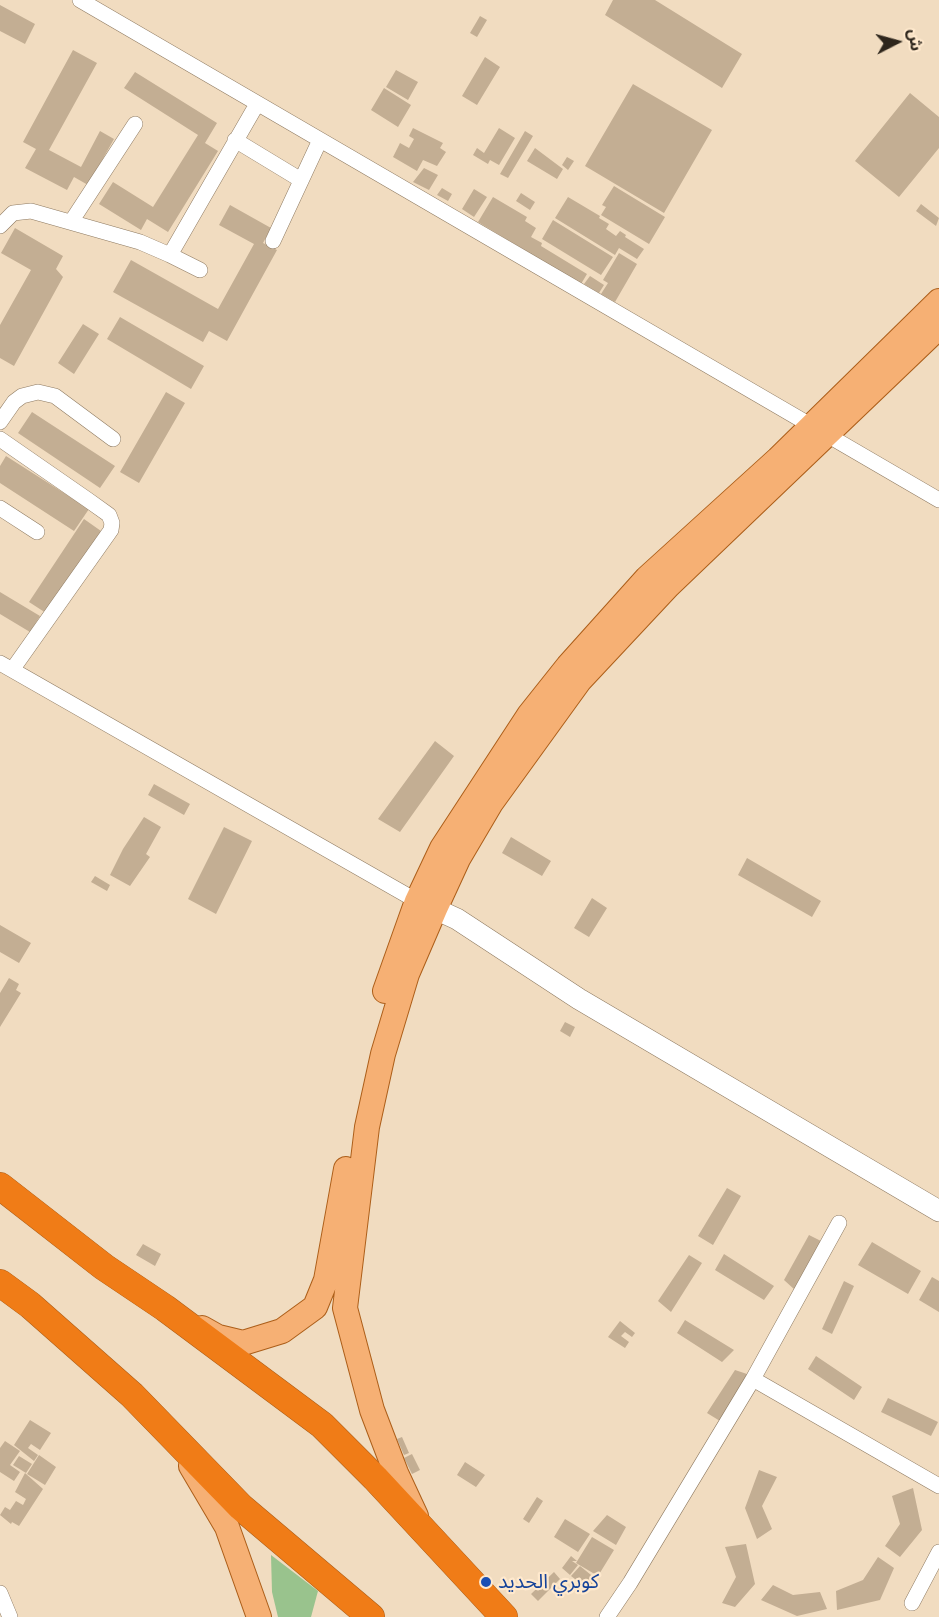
<!DOCTYPE html>
<meta charset="utf-8">
<style>
body{margin:0}
#map{position:relative;width:939px;height:1617px;overflow:hidden;background:#f1dcc0;font-family:Karla,"Noto Sans Arabic",sans-serif}
canvas{display:block}
.north{position:absolute;left:867px;top:12px;width:60px;height:60px;-webkit-text-stroke:4px #ffe9cd;paint-order:stroke;rotate:84deg;font-size:16px;font-weight:700;line-height:24px;text-align:center;color:#2e261c}
.north::after{content:'';display:block;margin:auto;width:21px;height:27px;background:#2e261c;clip-path:polygon(50% 0,100% 100%,50% 72%,0 100%)}
</style>
<div id="map">
<canvas width="939" height="1617"></canvas>
<div class="north">ش</div>
</div>
<script>
const ctx = document.querySelector('canvas').getContext('2d');
ctx.lineJoin = 'round';
function paint(path, color) { ctx.fillStyle = color; ctx.fill(path, 'evenodd'); }
const shape = rows => new Path2D(rows.map(r => 'M' + r).join(''));
function strokePath(path, color, width, dash) { ctx.strokeStyle = color; ctx.lineWidth = width; ctx.lineCap = dash ? 'butt' : 'round'; ctx.setLineDash(dash || []); ctx.stroke(path); }
function write(font, color, halo, rows, align = 'center') {
  ctx.font = font + ' Karla,"Noto Sans Arabic",sans-serif'; ctx.lineWidth = 4.5; ctx.setLineDash([]); ctx.textBaseline = 'middle'; ctx.strokeStyle = halo; ctx.fillStyle = color; for (const [text, x, y, turn = 0] of rows) {
    ctx.save(); ctx.translate(x, y); ctx.rotate((+turn || 0) * Math.PI / 180); ctx.textAlign = isNaN(turn) ? turn : align; if (halo) ctx.strokeText(text, 0, 0); ctx.fillText(text, 0, 0); ctx.restore();
  }
}
const green = shape([
 [271,1555,318,1591,311,1617,278,1617,272,1592]
]);
const building = shape([
 [613,0,655,0,742,54,722,88,605,15],
 [0,5,35,24,25,44,0,31],
 [480,16,487,20,477,37,470,33],
 [73,50,97,63,49,150,81,167,100,131,114,139,88,185,74,177,67,190,25,168,36,149,23,142],
 [485,57,500,67,477,105,462,96],
 [396,70,418,82,408,100,386,87],
 [135,72,217,123,205,143,218,151,168,232,147,219,141,230,99,204,113,182,153,207,198,135,124,88],
 [633,84,712,130,664,213,585,166],
 [384,88,411,105,398,127,371,110],
 [910,93,939,117,939,148,899,197,855,161],
 [413,128,443,143,440,148,446,152,437,166,423,160,417,171,393,157,400,143,409,148,414,139,409,136],
 [499,128,515,138,499,165,490,160,488,164,473,155,477,148,484,153],
 [525,131,533,136,508,178,500,174],
 [535,148,563,169,557,179,527,161],
 [567,157,574,161,568,170,562,165],
 [424,168,438,175,429,190,413,182],
 [614,186,665,217,649,244,601,215,606,207,602,205],
 [442,188,452,194,448,201,437,195],
 [474,189,487,197,474,217,462,209],
 [521,193,535,202,530,210,516,201],
 [493,197,527,217,525,221,536,228,531,237,542,243,541,246,587,274,581,284,478,222],
 [568,197,600,216,599,218,609,224,606,229,616,236,620,231,626,235,625,237,644,249,637,259,619,248,615,255,555,218],
 [921,204,939,218,936,226,916,211],
 [230,205,271,228,263,243,277,250,227,341,209,331,203,342,113,292,131,260,218,309,254,244,219,225],
 [553,220,613,257,601,275,542,239],
 [15,228,63,256,56,269,63,277,14,366,0,358,0,325,31,270,1,253],
 [619,253,637,264,615,302,601,294,608,283,603,280],
 [590,276,604,285,599,293,584,284],
 [120,317,204,366,191,389,107,339],
 [83,324,99,334,74,374,58,363],
 [166,392,185,403,139,483,120,472],
 [32,412,115,466,100,488,18,433],
 [6,456,89,509,74,531,0,483,0,466],
 [84,519,101,531,46,613,29,602],
 [0,592,40,616,30,632,0,614],
 [435,741,454,756,400,832,378,819],
 [154,784,190,804,184,815,148,795],
 [144,817,161,827,146,854,150,857,130,886,110,875,123,849],
 [224,827,252,841,216,914,188,899],
 [511,837,551,861,542,876,502,853],
 [747,858,821,901,812,917,738,875],
 [95,876,110,885,107,891,91,882],
 [592,898,607,908,589,937,574,928],
 [0,925,31,943,19,963,0,952],
 [9,978,19,984,16,990,21,993,0,1027,0,993],
 [565,1022,575,1027,570,1037,560,1031],
 [727,1188,741,1196,713,1245,698,1236],
 [809,1235,821,1241,795,1290,784,1280],
 [872,1242,921,1271,908,1294,858,1265],
 [143,1244,161,1254,155,1266,136,1255],
 [724,1254,774,1286,764,1300,715,1270],
 [689,1255,702,1263,671,1312,658,1301],
 [932,1277,939,1281,939,1312,919,1300],
 [844,1281,854,1286,832,1334,822,1329],
 [685,1320,734,1350,722,1362,677,1333],
 [620,1321,635,1333,632,1337,625,1332,621,1336,629,1342,625,1348,608,1337],
 [816,1356,862,1387,854,1400,808,1369],
 [735,1370,747,1374,720,1421,707,1413],
 [888,1398,938,1422,931,1436,881,1412],
 [30,1420,51,1433,40,1450,31,1444,28,1448,38,1455,34,1461,14,1445],
 [402,1437,409,1453,404,1455,397,1439],
 [5,1441,20,1451,10,1465,20,1472,14,1481,0,1472,0,1448],
 [412,1454,420,1470,412,1474,404,1458],
 [39,1455,56,1467,45,1485,27,1474],
 [19,1456,32,1464,26,1473,13,1465],
 [465,1462,485,1475,476,1487,457,1475],
 [759,1470,777,1477,762,1506,772,1529,757,1539,745,1508],
 [25,1473,43,1489,19,1526,12,1522,11,1524,0,1515,5,1507,10,1510,16,1501,23,1505,26,1499,15,1492],
 [913,1488,922,1530,900,1557,885,1546,900,1524,892,1496],
 [537,1497,543,1501,529,1523,523,1519],
 [607,1515,626,1527,616,1545,593,1531],
 [565,1519,590,1534,578,1552,554,1537],
 [592,1537,614,1550,598,1576,576,1563],
 [746,1544,755,1584,735,1607,722,1603,736,1577,725,1547],
 [571,1556,577,1561,572,1561,578,1565,570,1575,562,1568],
 [878,1557,894,1568,880,1600,837,1610,836,1591,863,1580],
 [580,1566,596,1579,588,1589,571,1576],
 [554,1572,560,1579,538,1601,531,1594],
 [773,1585,793,1595,820,1592,827,1609,797,1616,761,1600]
]);
const street = shape([
 [80,0,939,500],
 [235,140,301,180],
 [71,222,135,124],
 [0,226,13,213,31,211,140,242,170,255,257,104],
 [273,241,320,140],
 [170,255,200,270],
 [0,422,14,402,22,396,38,392,55,396,113,439],
 [0,439,88,500,109,515,112,523,111,530,12,670],
 [0,508,37,532],
 [0,663,417,901],
 [753,1379,939,1486],
 [0,1593,10,1617],
 [912,1603,939,1552],
 [607,1617,630,1583,753,1379,839,1223]
]);
const secondary = shape([
 [420,902,457,919,579,999,939,1211]
]);
const primary = shape([
 [385,991,417,901,442,848,529,715,568,666,647,578,778,459,939,301],
 [202,1328,218,1337,243,1343,282,1331,315,1307,326,1280,346,1169],
 [191,1466,227,1527,259,1617],
 [416,1516,396,1473,372,1410,345,1308,367,1127,383,1054,407,974,435,909,458,859,491,803,580,680,668,586,939,327]
]);
const highway = shape([
 [0,1186,104,1267,165,1308,322,1425,375,1478,504,1617],
 [0,1283,30,1305,132,1395,241,1507,371,1617]
]);
const markers = [
 [486,1582,6,"#1a4fb4"]
];
const transitNames = [
 ["كوبري الحديد",498,1582]
];
paint(green, '#99c38d');
paint(building, '#c3ae93');
strokePath(street, '#8e7a61', 16);
strokePath(secondary, '#8e7a61', 22);
strokePath(primary, '#ac5e19', 26);
strokePath(highway, '#ac5e19', 28);
strokePath(street, '#fff', 15);
strokePath(secondary, '#fff', 21);
strokePath(primary, '#f6b074', 24);
strokePath(highway, '#f07c17', 27);
for (const [x, y, r, color] of markers) { const dot = new Path2D(); dot.arc(x, y, r, 0, 2 * Math.PI); ctx.fillStyle = color; ctx.fill(dot); strokePath(dot, '#ffe9cd', 2); }
write('20px', '#164399', '#ffe9cd', transitNames, 'left');
</script>
